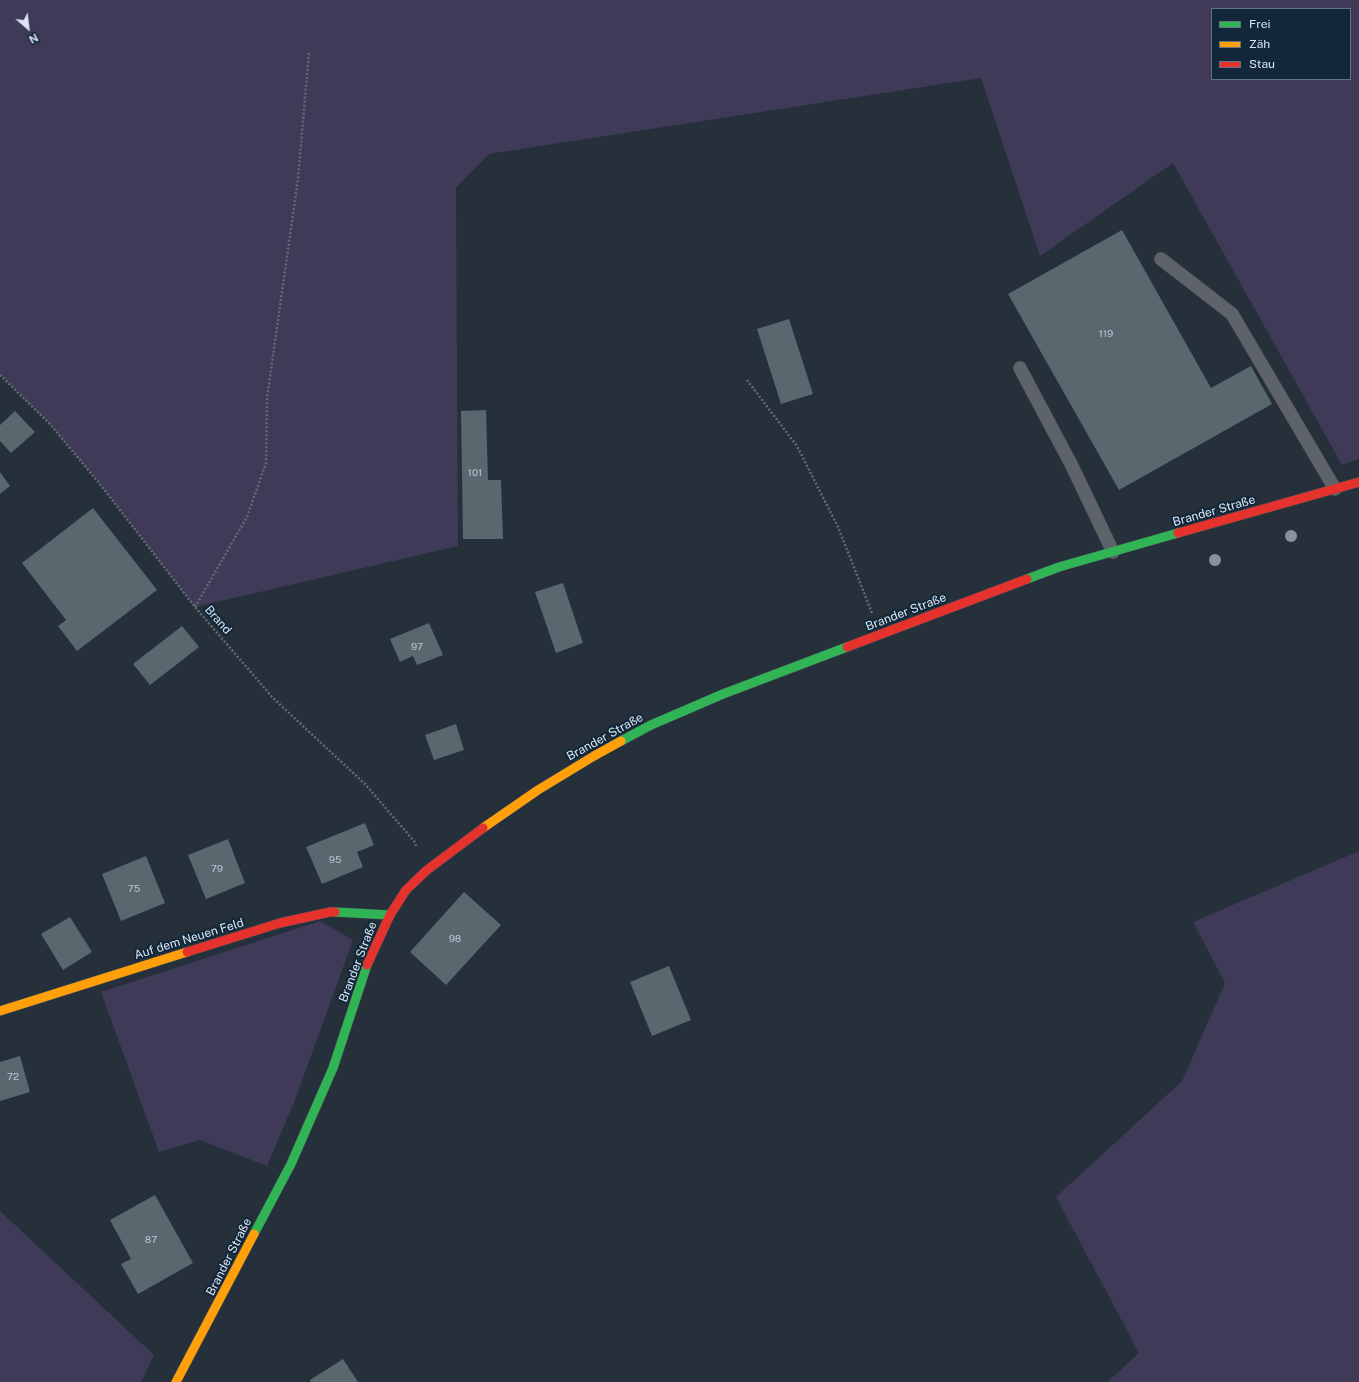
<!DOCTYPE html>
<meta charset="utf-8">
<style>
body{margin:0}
#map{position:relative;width:1359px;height:1382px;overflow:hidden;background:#25303a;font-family:"Public Sans",sans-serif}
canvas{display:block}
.legend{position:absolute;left:1211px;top:8px;width:140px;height:72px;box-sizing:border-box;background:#122739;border:1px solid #627483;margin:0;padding:5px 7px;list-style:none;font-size:12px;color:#dae7f3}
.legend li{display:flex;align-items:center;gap:8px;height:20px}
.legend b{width:20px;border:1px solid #627483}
.north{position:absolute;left:8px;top:8px;width:40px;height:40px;-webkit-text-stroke:3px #122739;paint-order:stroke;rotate:152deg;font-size:11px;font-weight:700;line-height:16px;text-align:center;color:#dae7f3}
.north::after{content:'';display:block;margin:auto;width:14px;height:18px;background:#dae7f3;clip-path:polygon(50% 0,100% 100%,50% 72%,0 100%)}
</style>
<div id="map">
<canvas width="1359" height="1382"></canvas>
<ul class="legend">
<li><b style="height:5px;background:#30b455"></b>Frei</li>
<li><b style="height:5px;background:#ff9f0a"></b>Zäh</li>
<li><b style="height:5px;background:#e5322d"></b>Stau</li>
</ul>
<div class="north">N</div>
</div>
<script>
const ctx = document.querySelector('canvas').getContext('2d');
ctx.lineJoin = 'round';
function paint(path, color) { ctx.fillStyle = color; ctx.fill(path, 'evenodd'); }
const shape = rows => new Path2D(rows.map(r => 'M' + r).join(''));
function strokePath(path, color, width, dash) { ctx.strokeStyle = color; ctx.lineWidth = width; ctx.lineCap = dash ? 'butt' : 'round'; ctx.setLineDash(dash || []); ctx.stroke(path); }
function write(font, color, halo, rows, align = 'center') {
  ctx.font = font + ' "Public Sans",sans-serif'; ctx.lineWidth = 4; ctx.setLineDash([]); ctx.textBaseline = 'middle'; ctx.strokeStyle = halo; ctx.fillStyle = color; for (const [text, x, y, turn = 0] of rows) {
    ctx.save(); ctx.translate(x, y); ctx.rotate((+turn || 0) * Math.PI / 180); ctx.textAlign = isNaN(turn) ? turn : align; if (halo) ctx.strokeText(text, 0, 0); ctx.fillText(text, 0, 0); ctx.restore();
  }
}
const green = shape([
 [0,0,1359,0,1359,459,1342,465,1173,163,1040,256,981,78,489,154,456,188,458,546,195,607,99,483,49,423,0,375],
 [1212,9,1350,9,1350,79,1212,79],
 [1359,851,1359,1382,1107,1382,1139,1353,1056,1197,1182,1081,1225,983,1193,922],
 [320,921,353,940,295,1100,267,1166,200,1140,159,1152,101,992],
 [0,1211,154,1355,141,1382,0,1382]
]);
const building = shape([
 [1122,230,1211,388,1251,366,1272,404,1119,490,1008,294],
 [789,319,813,394,781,404,757,329],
 [486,410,488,480,501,480,503,539,463,539,461,411],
 [15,411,35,432,11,453,0,441,0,425],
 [0,472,10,486,0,494],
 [93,508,157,590,77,651,58,626,66,620,22,563],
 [563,583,583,643,556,653,535,592],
 [429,623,443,655,417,665,413,656,400,662,390,639],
 [182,626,199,647,150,685,133,664],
 [456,724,464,750,434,760,425,735],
 [365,823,374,845,357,852,363,867,322,884,306,847],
 [228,839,245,883,206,899,188,855],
 [146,856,165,903,121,921,102,874],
 [464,892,501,925,446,985,410,952],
 [70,917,92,952,63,970,41,934],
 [669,966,691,1020,652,1036,630,982],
 [20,1056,30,1092,0,1101,0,1062],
 [155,1195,193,1263,138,1294,121,1264,131,1259,110,1220],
 [343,1359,358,1382,311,1382,310,1380]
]);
const path = shape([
 [0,375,49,423,99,483,195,607,273,698,365,784,414,841,417,848],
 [747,380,797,446,838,527,872,613],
 [195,607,247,517,266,463,267,398,298,179,309,51]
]);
const lane = shape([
 [1161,259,1232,314,1335,489],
 [1020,368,1072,466,1113,552]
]);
const fast = shape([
 [1027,579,1059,567,1178,533],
 [621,741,651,725,723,694,847,647],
 [335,912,390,915],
 [254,1234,291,1164,333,1068,367,965]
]);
const slow = shape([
 [483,828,538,790,594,756,621,741],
 [0,1011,187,952],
 [176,1382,254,1234]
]);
const jam = shape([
 [1178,533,1359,482],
 [847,647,1027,579],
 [187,952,280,923,330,912,335,912],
 [367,965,390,915,406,890,427,870,483,828]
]);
const trees = [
 [1291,536],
 [1215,560]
];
const numberNames = [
 ["119",1106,334],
 ["101",475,473],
 ["97",417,647],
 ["95",335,860],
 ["79",217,869],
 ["75",134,889],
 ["98",455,939],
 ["72",13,1077],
 ["87",151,1240]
];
const streetNames = [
 ["Brander Straße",1214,511,-16],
 ["Brander Straße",906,612,-21],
 ["Brand",218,620,49],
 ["Brander Straße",605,737,-29],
 ["Auf dem Neuen Feld",189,939,-17],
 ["Brander Straße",358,962,-69],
 ["Brander Straße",229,1257,-63]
];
paint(green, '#3e3a58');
paint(building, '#59676f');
strokePath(lane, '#444d56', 14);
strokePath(fast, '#444d56', 10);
strokePath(slow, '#444d56', 10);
strokePath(jam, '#444d56', 10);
strokePath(path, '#656a70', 2.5, [2, 2]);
strokePath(lane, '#5e6269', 13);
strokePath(fast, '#30b455', 9);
strokePath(slow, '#ff9f0a', 9);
strokePath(jam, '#e5322d', 9);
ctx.fillStyle = '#8c8fa1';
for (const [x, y] of trees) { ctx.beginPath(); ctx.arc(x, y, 6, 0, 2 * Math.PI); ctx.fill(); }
write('10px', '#bac7d2', null, numberNames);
write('12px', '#dae7f3', '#122739', streetNames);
</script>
